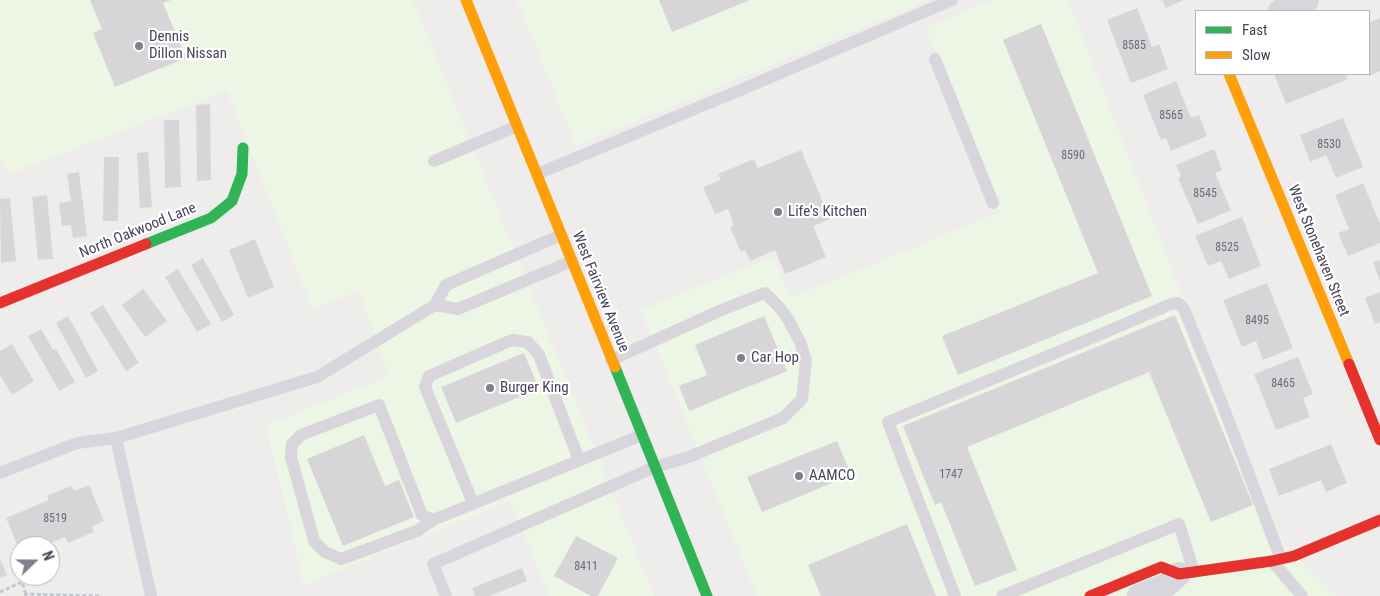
<!DOCTYPE html>
<style>
body{margin:0}
#map{position:relative;width:1380px;height:596px;overflow:hidden;background:#eeedec;font-family:"Roboto Condensed",sans-serif}
canvas{display:block}
.legend{position:absolute;left:1195px;top:10px;width:175px;height:65px;box-sizing:border-box;background:#fff;border:1px solid #b7b3bd;margin:0;padding:6px 9px;list-style:none;font-size:15px;color:#4a425a}
.legend li{display:flex;align-items:center;gap:10px;height:25px}
.legend b{width:25px;border:1px solid #b7b3bd}
.north{position:absolute;left:10px;top:536px;width:50px;height:50px;box-sizing:border-box;background:#fff;border:1px solid #b7b3bd;border-radius:50%;rotate:68deg;font-size:14px;font-weight:700;line-height:20px;text-align:center;color:#4a425a}
.north::after{content:'';display:block;margin:auto;width:18px;height:22px;background:#837e8d;clip-path:polygon(50% 0,100% 100%,50% 72%,0 100%)}
</style>
<div id="map">
<canvas width="1380" height="596"></canvas>
<ul class="legend">
<li><b style="height:6px;background:#30b455"></b>Fast</li>
<li><b style="height:6px;background:#ff9f0a"></b>Slow</li>
</ul>
<div class="north">N</div>
</div>
<script>
const ctx = document.querySelector('canvas').getContext('2d');
ctx.lineJoin = 'round';
function paint(path, color) { ctx.fillStyle = color; ctx.fill(path, 'evenodd'); }
const shape = rows => new Path2D(rows.map(r => 'M' + r).join(''));
function strokePath(path, color, width, dash) { ctx.strokeStyle = color; ctx.lineWidth = width; ctx.lineCap = dash ? 'butt' : 'round'; ctx.setLineDash(dash || []); ctx.stroke(path); }
function write(font, color, halo, rows, align = 'center') {
  ctx.font = font + ' "Roboto Condensed",sans-serif'; ctx.lineWidth = 4.5; ctx.setLineDash([]); ctx.textBaseline = 'middle'; ctx.strokeStyle = halo; ctx.fillStyle = color; for (const [text, x, y, turn = 0] of rows) {
    ctx.save(); ctx.translate(x, y); ctx.rotate((+turn || 0) * Math.PI / 180); ctx.textAlign = isNaN(turn) ? turn : align; if (halo) ctx.strokeText(text, 0, 0); ctx.fillText(text, 0, 0); ctx.restore();
  }
}
const commercial = shape([
 [0,0,413,0,654,596,549,596,510,501,304,585,266,425,389,376,359,290,313,310,227,91,8,174,0,157],
 [517,0,929,0,576,146],
 [992,0,1068,0,1273,533,1336,596,757,596,641,310,773,257,791,298,1000,212,926,28]
]);
const building = shape([
 [90,0,171,0,163,3,186,58,115,87,93,33,102,29],
 [659,0,750,0,672,32],
 [1162,0,1184,0,1166,8],
 [1137,8,1152,47,1159,44,1168,69,1131,83,1107,20],
 [1380,18,1380,71,1369,76,1369,23],
 [1041,24,1152,296,958,375,942,336,1098,273,1003,40],
 [1274,74,1345,74,1348,79,1286,104],
 [1176,81,1191,118,1199,115,1207,136,1171,151,1166,138,1161,140,1143,95],
 [210,104,211,180,197,181,196,105],
 [1343,118,1363,167,1336,178,1326,155,1310,162,1300,135],
 [164,120,179,120,181,187,165,188],
 [1214,149,1222,170,1215,173,1231,210,1198,224,1178,178,1181,176,1176,165],
 [801,150,830,219,813,226,826,257,785,274,775,250,750,261,745,250,741,252,730,227,734,225,728,209,715,214,703,187,721,180,718,174,754,159,758,168],
 [148,152,152,207,140,208,137,153],
 [104,157,119,157,118,221,103,221],
 [79,172,87,236,73,238,71,225,62,226,59,203,71,201,67,174],
 [1363,183,1380,224,1380,243,1348,256,1338,233,1349,229,1335,195],
 [47,195,53,259,38,260,32,197],
 [10,198,16,261,1,263,0,199],
 [1242,217,1261,266,1229,279,1221,261,1208,266,1195,236],
 [255,239,274,287,248,298,229,250],
 [203,258,234,315,222,322,191,265],
 [1380,260,1380,281,1373,262],
 [178,269,211,324,197,332,165,277],
 [1267,283,1293,348,1263,360,1256,341,1242,347,1223,300],
 [143,289,167,321,145,337,122,305],
 [1380,292,1380,322,1375,324,1365,298],
 [103,305,139,363,126,371,90,313],
 [1175,315,1253,505,1211,522,1149,372,967,447,1017,570,975,586,941,502,935,505,903,426],
 [68,316,98,371,86,378,56,323],
 [764,316,787,371,689,411,679,386,707,375,695,345],
 [41,329,53,350,56,349,75,382,59,391,28,336],
 [12,344,34,381,12,395,0,375,0,351],
 [524,353,539,389,456,423,441,387],
 [1298,357,1313,394,1303,398,1310,417,1276,430,1254,374],
 [364,435,385,486,399,480,414,517,343,546,307,459],
 [837,441,851,475,762,512,747,477],
 [1331,444,1347,483,1326,492,1321,480,1279,496,1269,469],
 [89,485,104,521,92,526,94,532,68,543,65,537,44,546,20,546,20,551,6,518,49,500,47,496,71,486,74,491],
 [907,524,936,596,821,596,808,565],
 [576,536,618,558,598,596,591,596,554,576],
 [0,559,7,575,0,578],
 [522,568,527,581,489,596,475,596,472,588]
]);
const path = shape([
 [0,592,22,582,26,594],
 [25,596,26,594,102,596]
]);
const lane = shape([
 [935,59,993,203],
 [434,161,517,126],
 [537,174,731,94,952,0],
 [435,305,458,309,572,261],
 [116,438,151,596],
 [0,473,77,443,116,438,317,377,435,305,446,285,561,235],
 [473,503,425,387,429,376,512,340,528,342,539,355,579,460],
 [433,520,417,531,341,559,325,552,314,541,291,457,292,444,301,435,379,405,422,515,433,520,642,435],
 [1272,561,1302,596],
 [446,596,433,564,655,467,689,457,783,418,802,399,806,360,800,342,788,319,779,307,765,293,724,309,611,360],
 [955,596,888,422,1106,332,1171,304,1178,303,1184,309,1221,401,1281,559],
 [1002,596,1179,524,1194,572]
]);
const street = shape([
 [1280,11,1307,0],
 [1139,596,1167,585,1179,574]
]);
const fast = shape([
 [146,244,211,218,232,201,242,174,243,148],
 [615,367,707,596]
]);
const slow = shape([
 [466,0,615,367],
 [1229,74,1349,364]
]);
const jam = shape([
 [0,303,146,244],
 [1349,364,1380,440],
 [1090,596,1161,567,1179,574,1272,561,1294,556,1380,520]
]);
const markers = [
 [139,46,5,"#837e8d"],
 [778,212,5,"#837e8d"],
 [741,358,5,"#837e8d"],
 [490,388,5,"#837e8d"],
 [799,476,5,"#837e8d"]
];
const numberNames = [
 ["8585",1134,46],
 ["8565",1171,116],
 ["8530",1329,145],
 ["8590",1073,156],
 ["8545",1205,194],
 ["8525",1227,248],
 ["8495",1257,321],
 ["8465",1283,384],
 ["1747",951,475],
 ["8519",55,519],
 ["8411",586,567]
];
const poiNames = [
 ["Dennis",149,37],
 ["Dillon Nissan",149,54],
 ["Life's Kitchen",788,212],
 ["Car Hop",751,358],
 ["Burger King",500,388],
 ["AAMCO",809,476]
];
const streetNames = [
 ["North Oakwood Lane",138,231,-22],
 ["West Stonehaven Street",1318,251,68],
 ["West Fairview Avenue",600,292,68]
];
paint(commercial, '#edf6e5');
paint(building, '#d7d5d8');
strokePath(path, '#c0c7cf', 3, [4, 2.5]);
strokePath(lane, '#d8d5dc', 12);
strokePath(street, '#d8d5dc', 24);
strokePath(fast, '#30b455', 11);
strokePath(slow, '#ff9f0a', 11);
strokePath(jam, '#e5322d', 11);
for (const [x, y, r, color] of markers) { const dot = new Path2D(); dot.arc(x, y, r, 0, 2 * Math.PI); ctx.fillStyle = color; ctx.fill(dot); strokePath(dot, '#fff', 2); }
write('12px', '#6f687b', null, numberNames);
write('15px', '#4a425a', '#fff', poiNames, 'left');
write('15px', '#4a425a', '#fff', streetNames);
</script>
